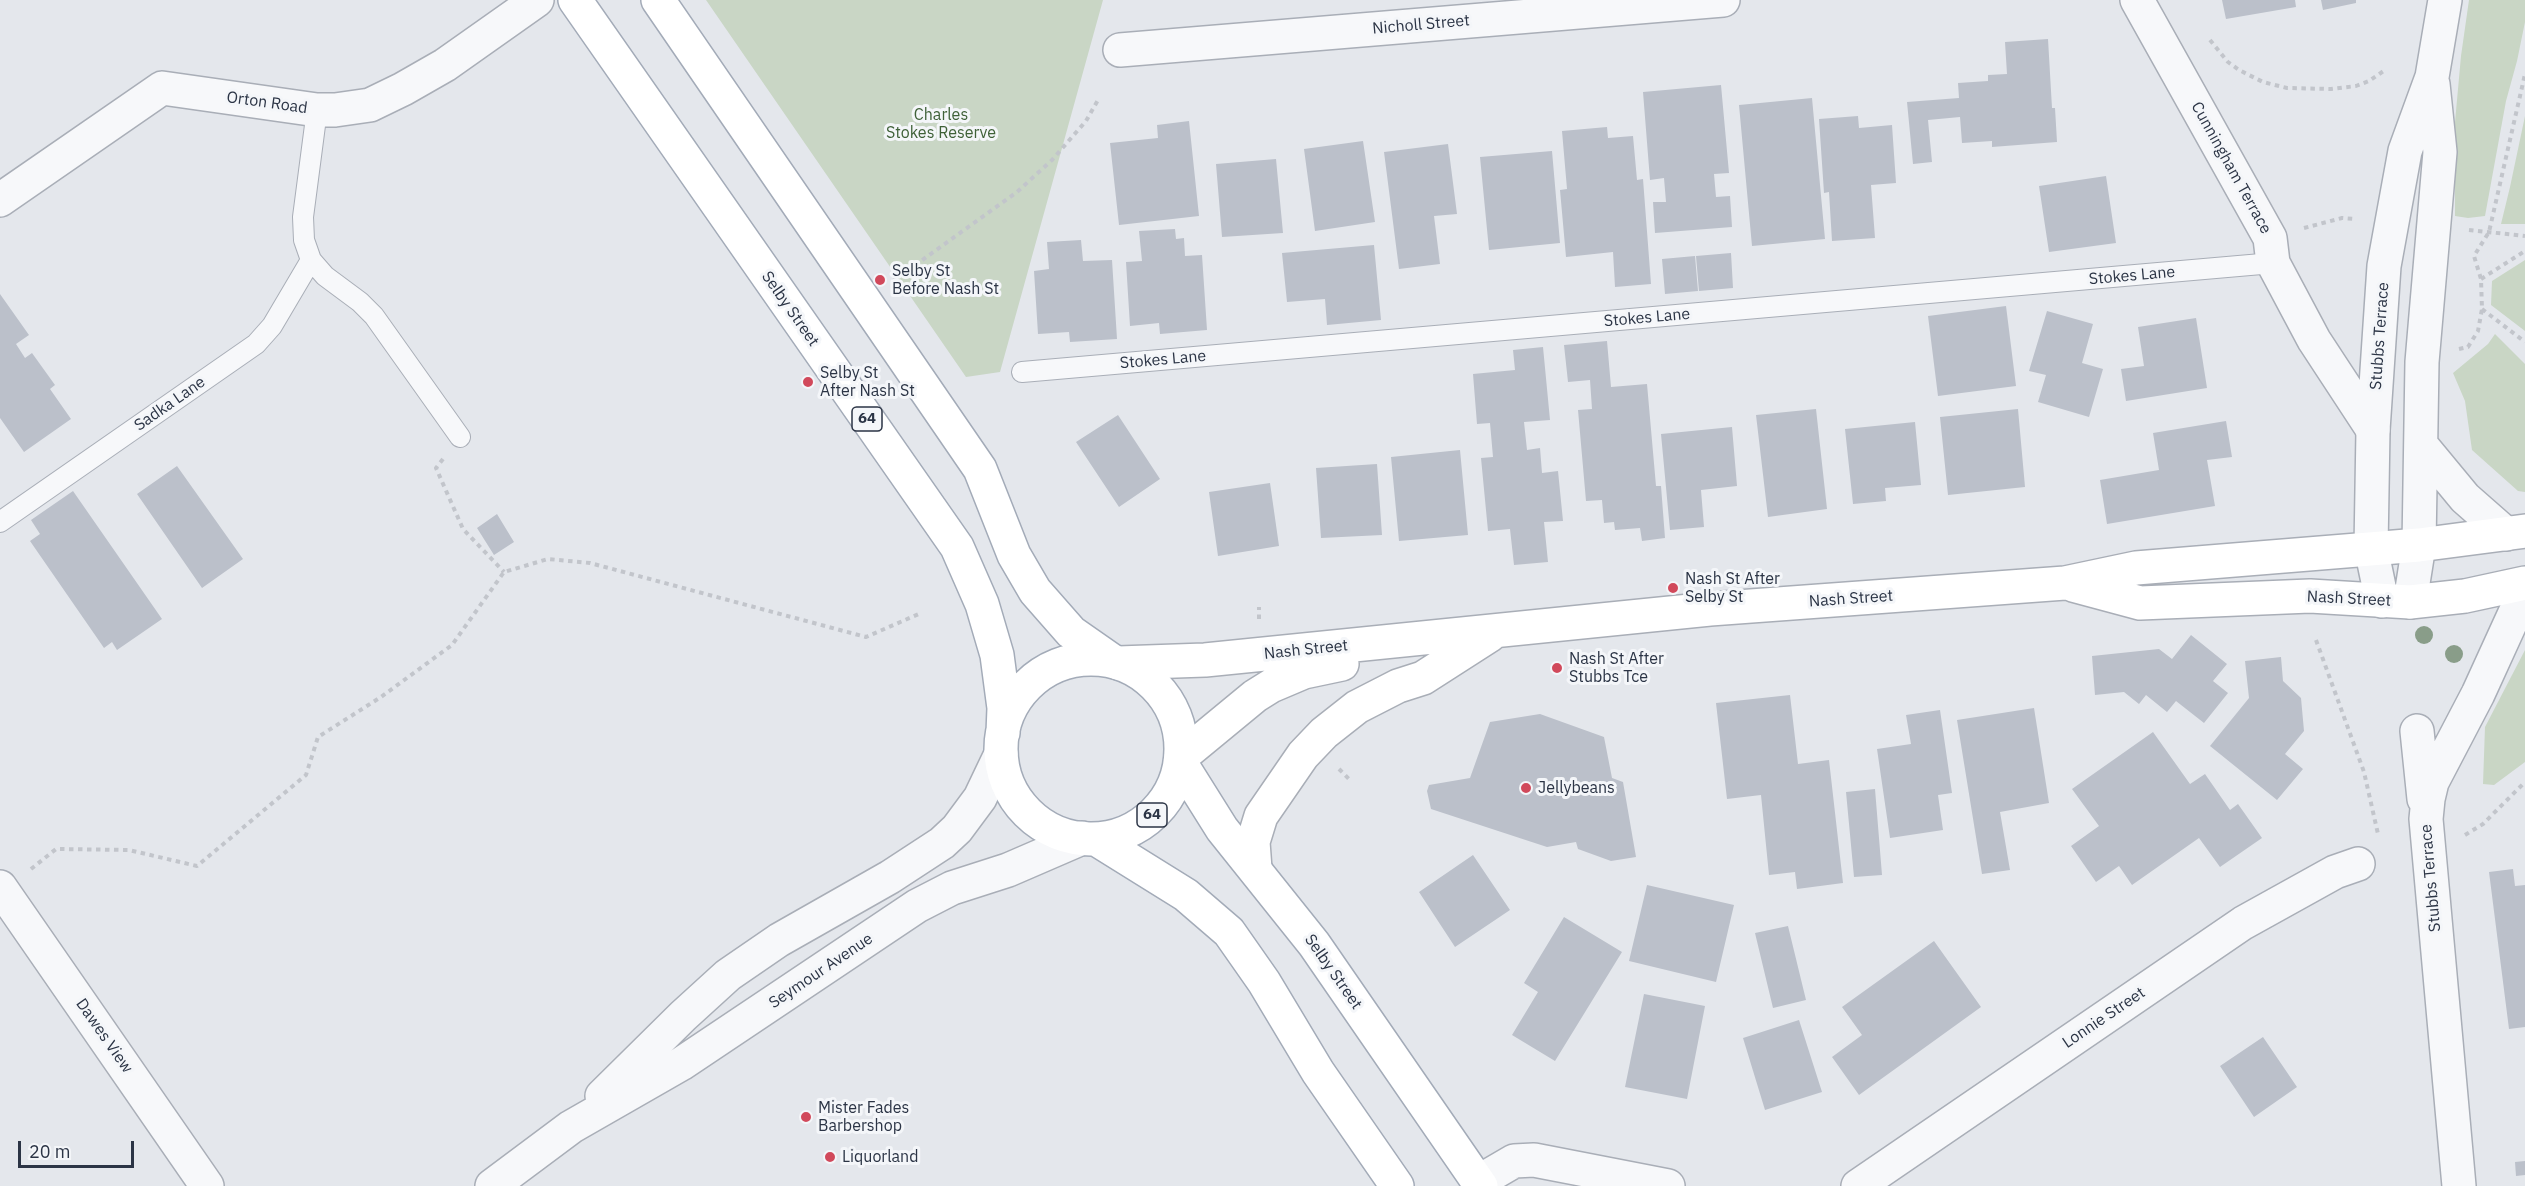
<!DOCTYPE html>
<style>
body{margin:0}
#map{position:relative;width:2525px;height:1186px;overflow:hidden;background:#e4e7ec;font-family:"IBM Plex Sans",sans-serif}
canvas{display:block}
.scale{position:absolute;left:18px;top:1141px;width:116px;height:27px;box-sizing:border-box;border:3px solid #2b3445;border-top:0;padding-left:8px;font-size:18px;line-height:21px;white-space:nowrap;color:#2b3445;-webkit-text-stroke:4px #f4f6f9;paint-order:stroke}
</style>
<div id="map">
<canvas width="2525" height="1186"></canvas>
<div class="scale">20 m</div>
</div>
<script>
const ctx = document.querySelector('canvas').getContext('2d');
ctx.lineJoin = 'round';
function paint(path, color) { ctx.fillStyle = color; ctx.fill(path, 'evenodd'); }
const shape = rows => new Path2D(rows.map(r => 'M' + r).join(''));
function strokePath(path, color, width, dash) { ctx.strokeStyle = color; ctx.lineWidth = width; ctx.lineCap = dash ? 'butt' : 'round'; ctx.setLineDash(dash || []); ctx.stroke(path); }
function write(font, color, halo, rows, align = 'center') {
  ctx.font = font + ' "IBM Plex Sans",sans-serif'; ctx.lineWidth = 6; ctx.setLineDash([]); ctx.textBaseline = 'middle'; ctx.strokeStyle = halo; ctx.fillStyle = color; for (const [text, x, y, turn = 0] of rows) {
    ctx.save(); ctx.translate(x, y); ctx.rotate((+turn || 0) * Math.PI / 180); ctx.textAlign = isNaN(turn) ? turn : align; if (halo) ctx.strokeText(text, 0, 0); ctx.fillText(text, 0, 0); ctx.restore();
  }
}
const green = shape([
 [706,0,1103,0,1000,372,966,377],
 [2469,0,2525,0,2525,22,2517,61,2506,101,2485,216,2468,218,2455,216,2455,122,2461,56],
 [2525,116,2525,224,2501,224,2510,187],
 [2525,260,2525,331,2491,305,2492,281],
 [2495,334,2525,364,2525,492,2518,491,2472,450,2465,401,2453,373,2488,344],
 [2525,650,2525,762,2494,785,2483,784,2485,727]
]);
const building = shape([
 [2222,0,2295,0,2296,7,2226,19],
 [2321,0,2356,0,2356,3,2323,10],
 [2048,39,2052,108,2055,108,2057,142,1992,147,1992,141,1962,143,1960,117,1928,120,1932,162,1913,164,1907,102,1959,98,1958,83,1988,81,1988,75,2007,74,2005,42],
 [1721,85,1729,173,1714,174,1716,197,1730,196,1732,227,1655,233,1653,202,1666,202,1664,178,1650,180,1643,92],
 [1812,98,1825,239,1752,246,1739,105],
 [1858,116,1859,128,1892,125,1896,183,1871,185,1875,238,1832,241,1829,192,1824,193,1819,119],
 [1189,121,1199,216,1119,225,1110,143,1158,138,1157,125],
 [1607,127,1608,138,1633,136,1637,180,1643,179,1651,284,1615,287,1613,252,1566,257,1560,190,1567,189,1562,131],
 [1363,141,1375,222,1315,231,1304,149],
 [1448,144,1457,214,1434,216,1440,264,1399,269,1384,152],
 [1552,151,1560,243,1489,250,1480,157],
 [1276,159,1283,233,1222,237,1216,164],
 [2106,176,2116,243,2049,252,2039,186],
 [1175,229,1176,239,1184,238,1185,256,1202,255,1207,330,1160,334,1159,323,1130,326,1126,262,1142,261,1139,231],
 [1081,240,1083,261,1112,260,1117,339,1070,342,1069,332,1038,334,1034,271,1049,269,1047,242],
 [1374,245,1381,320,1327,325,1325,299,1287,302,1282,253],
 [1731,253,1733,288,1699,291,1696,256],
 [1695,256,1698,291,1665,294,1662,259],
 [0,294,29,335,16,344,25,358,32,353,55,385,50,389,71,419,24,452,0,418],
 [2006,306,2016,386,1938,396,1928,316],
 [2047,311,2093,324,2082,363,2103,369,2089,417,2038,402,2046,375,2029,371],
 [2196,318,2207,388,2126,401,2121,369,2144,366,2138,327],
 [1607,341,1611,387,1647,384,1656,486,1661,486,1665,538,1642,541,1640,528,1615,530,1614,522,1604,523,1602,500,1586,501,1578,410,1592,409,1590,380,1568,382,1564,345],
 [1543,347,1550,420,1524,422,1527,450,1540,448,1542,473,1558,471,1563,521,1544,522,1548,562,1514,565,1510,529,1488,531,1481,458,1493,457,1490,423,1477,424,1473,374,1515,370,1513,350],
 [1816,409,1827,509,1768,517,1756,415],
 [2018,409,2025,487,1948,495,1940,417],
 [1118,415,1160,479,1119,507,1076,442],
 [2226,421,2232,457,2207,460,2215,506,2107,524,2100,480,2159,470,2153,433],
 [1915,422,1921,485,1885,488,1886,501,1853,504,1845,429],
 [1732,427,1737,486,1701,490,1704,527,1670,530,1661,434],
 [1460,450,1468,535,1399,541,1391,457],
 [1377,464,1382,535,1321,538,1316,468],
 [177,466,243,559,202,588,137,494],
 [1270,483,1279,546,1218,556,1209,492],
 [73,491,162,619,117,650,112,642,104,648,30,541,40,534,31,520],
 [497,514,514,542,494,555,477,528],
 [2191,635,2227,664,2213,681,2228,693,2204,723,2176,701,2167,712,2146,695,2139,704,2124,692,2095,695,2092,656,2159,649,2172,659],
 [2281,657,2283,681,2301,698,2304,731,2285,754,2303,769,2277,800,2210,746,2249,698,2245,661],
 [1790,695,1798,764,1829,760,1843,883,1797,889,1795,872,1769,875,1761,795,1727,799,1716,703],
 [2034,708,2049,803,2000,812,2010,870,1982,874,1957,720],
 [1940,710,1952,793,1938,795,1943,830,1890,838,1877,749,1911,744,1906,715],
 [1540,714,1604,737,1612,778,1623,782,1636,857,1611,861,1578,849,1576,842,1547,847,1431,809,1427,791,1429,785,1470,778,1490,722],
 [2153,732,2190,784,2205,774,2230,810,2238,804,2262,838,2220,867,2199,838,2132,885,2119,866,2096,882,2071,846,2099,826,2072,789],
 [1875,789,1882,875,1854,877,1846,792],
 [1473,855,1510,910,1455,947,1419,892],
 [2513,869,2515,886,2525,885,2525,1027,2509,1029,2489,872],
 [1647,885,1734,905,1716,982,1629,961],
 [1564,917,1622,952,1555,1061,1512,1035,1538,992,1524,983],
 [1788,926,1806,1000,1773,1008,1755,933],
 [1934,941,1981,1007,1859,1095,1832,1057,1862,1035,1842,1007],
 [1644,994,1705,1006,1687,1099,1625,1087],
 [1799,1020,1822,1092,1765,1110,1743,1038],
 [2263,1037,2297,1087,2254,1117,2220,1066],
 [2525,1161,2525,1175,2516,1176,2515,1162]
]);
const path = shape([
 [2210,40,2228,62,2239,70,2263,82,2287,88,2331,89,2356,86,2369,81,2385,70],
 [2304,228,2342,218,2355,219],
 [2469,230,2525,236],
 [2481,279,2525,251],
 [893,281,1017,192,1052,160,1086,121,1098,100],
 [2482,309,2525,342],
 [2459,349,2468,347,2478,331,2482,309,2481,279,2474,256,2489,232,2525,74],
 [443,459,436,468,463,529,504,572],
 [1259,619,1259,607],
 [2316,640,2364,772,2378,834],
 [1339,769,1349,779],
 [2465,835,2483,824,2525,782],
 [31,869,56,849,129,850,197,866,306,775,318,737,381,697,452,645,504,572,548,559,590,563,866,637,921,613]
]);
const service = shape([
 [311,260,325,276,360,302,374,316,460,437],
 [1022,372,2273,263],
 [0,522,256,344,272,326,311,260,304,240,303,217,317,110]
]);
const minor = shape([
 [2137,0,2270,238,2273,263,2314,340,2373,430],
 [1120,50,1723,0],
 [0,200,162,88,317,110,335,110,370,105,403,89,445,65,537,0],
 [2417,731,2424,799],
 [0,887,207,1186],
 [602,1096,683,1016,728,975,779,940,890,877,942,843,957,829,980,798,1001,754],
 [1478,1182,1514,1161,1534,1160,1668,1186],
 [492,1186,571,1127,681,1064,917,906,952,888,1008,870,1082,838],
 [1858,1186,2243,923,2335,872,2358,864],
 [2459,1186,2426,819,2428,799,2432,782,2478,694,2525,591]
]);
const tertiary = shape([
 [2422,446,2465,498,2506,534],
 [2382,601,2371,548,2373,430,2384,266,2405,151,2432,77,2445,0],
 [2410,602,2419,545,2422,362,2440,152,2433,84]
]);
const secondary = shape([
 [2073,585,2140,603,2310,596,2410,602,2465,596,2525,583],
 [1118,663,1205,660,1710,609,2065,583,2136,568,2419,545,2525,531],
 [1181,757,1255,696,1271,686,1304,672,1342,664],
 [1255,869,1253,842,1261,816,1303,755,1324,733,1357,707,1398,686,1423,678,1490,635]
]);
const primary = shape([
 [575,0,957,547,982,604,997,655,1004,708,1003,733],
 [658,0,980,469,1014,555,1035,591,1071,632,1114,662],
 '1001 749a90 90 0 1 1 180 0a90 90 0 1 1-180 0Z',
 [1180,762,1222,829,1314,944,1481,1186],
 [1096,839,1186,895,1229,932,1264,982,1318,1072,1397,1186]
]);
const trees = [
 [2424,635],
 [2454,654]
];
const markers = [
 [880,280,6,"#d1495b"],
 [808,382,6,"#d1495b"],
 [1673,588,6,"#d1495b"],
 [1557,668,6,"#d1495b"],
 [1526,788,6,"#d1495b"],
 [806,1117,6,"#d1495b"],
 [830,1157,6,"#d1495b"]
];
const shields = [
 [867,419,30],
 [1152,815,30]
];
const shieldNames = [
 ["64",867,419],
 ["64",1152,815]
];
const streetNames = [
 ["Nicholl Street",1421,25,-5],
 ["Orton Road",267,103,8],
 ["Cunningham Terrace",2231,168,61],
 ["Stokes Lane",2132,276,-5],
 ["Selby Street",790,309,55],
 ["Stokes Lane",1647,318,-5],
 ["Stubbs Terrace",2380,336,-86],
 ["Stokes Lane",1163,360,-5],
 ["Sadka Lane",170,404,-35],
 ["Nash Street",1851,599,-4],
 ["Nash Street",2349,599,3],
 ["Nash Street",1306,650,-6],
 ["Stubbs Terrace",2431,878,-95],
 ["Seymour Avenue",821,971,-34],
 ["Selby Street",1333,972,55],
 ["Lonnie Street",2104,1018,-34],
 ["Dawes View",104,1036,55]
];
const parkNames = [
 ["Charles",941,115],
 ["Stokes Reserve",941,133]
];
const poiNames = [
 ["Selby St",892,271],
 ["Before Nash St",892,289],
 ["Selby St",820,373],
 ["After Nash St",820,391],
 ["Nash St After",1685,579],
 ["Selby St",1685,597],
 ["Nash St After",1569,659],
 ["Stubbs Tce",1569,677],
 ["Jellybeans",1538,788],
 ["Mister Fades",818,1108],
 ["Barbershop",818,1126],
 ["Liquorland",842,1157]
];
paint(green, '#c9d6c5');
paint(building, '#bbc0ca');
strokePath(service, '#a9aeb7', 22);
strokePath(minor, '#a9aeb7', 36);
strokePath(tertiary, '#a9aeb7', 36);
strokePath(secondary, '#a9aeb7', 36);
strokePath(primary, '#a3abb8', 36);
strokePath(path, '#c2c5cb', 4, [4.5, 4.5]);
strokePath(service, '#f7f8fa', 20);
strokePath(minor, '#f7f8fa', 33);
strokePath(tertiary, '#f7f8fa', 33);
strokePath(secondary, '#fff', 33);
strokePath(primary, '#fff', 33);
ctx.fillStyle = '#899d89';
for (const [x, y] of trees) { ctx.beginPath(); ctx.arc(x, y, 9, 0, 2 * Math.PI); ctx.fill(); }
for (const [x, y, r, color] of markers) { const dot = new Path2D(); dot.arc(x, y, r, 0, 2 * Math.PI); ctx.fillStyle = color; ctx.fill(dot); strokePath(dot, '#f4f6f9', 2); }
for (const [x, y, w] of shields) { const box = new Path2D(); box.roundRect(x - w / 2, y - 12, w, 24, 4.5); ctx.fillStyle = '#f4f6f9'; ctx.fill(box); strokePath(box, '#2b3445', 1.5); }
write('bold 15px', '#2b3445', null, shieldNames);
write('16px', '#2b3445', '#f4f6f9', streetNames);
write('16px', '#3f6138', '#f4f6f9', parkNames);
write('16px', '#2b3445', '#f4f6f9', poiNames, 'left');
</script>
